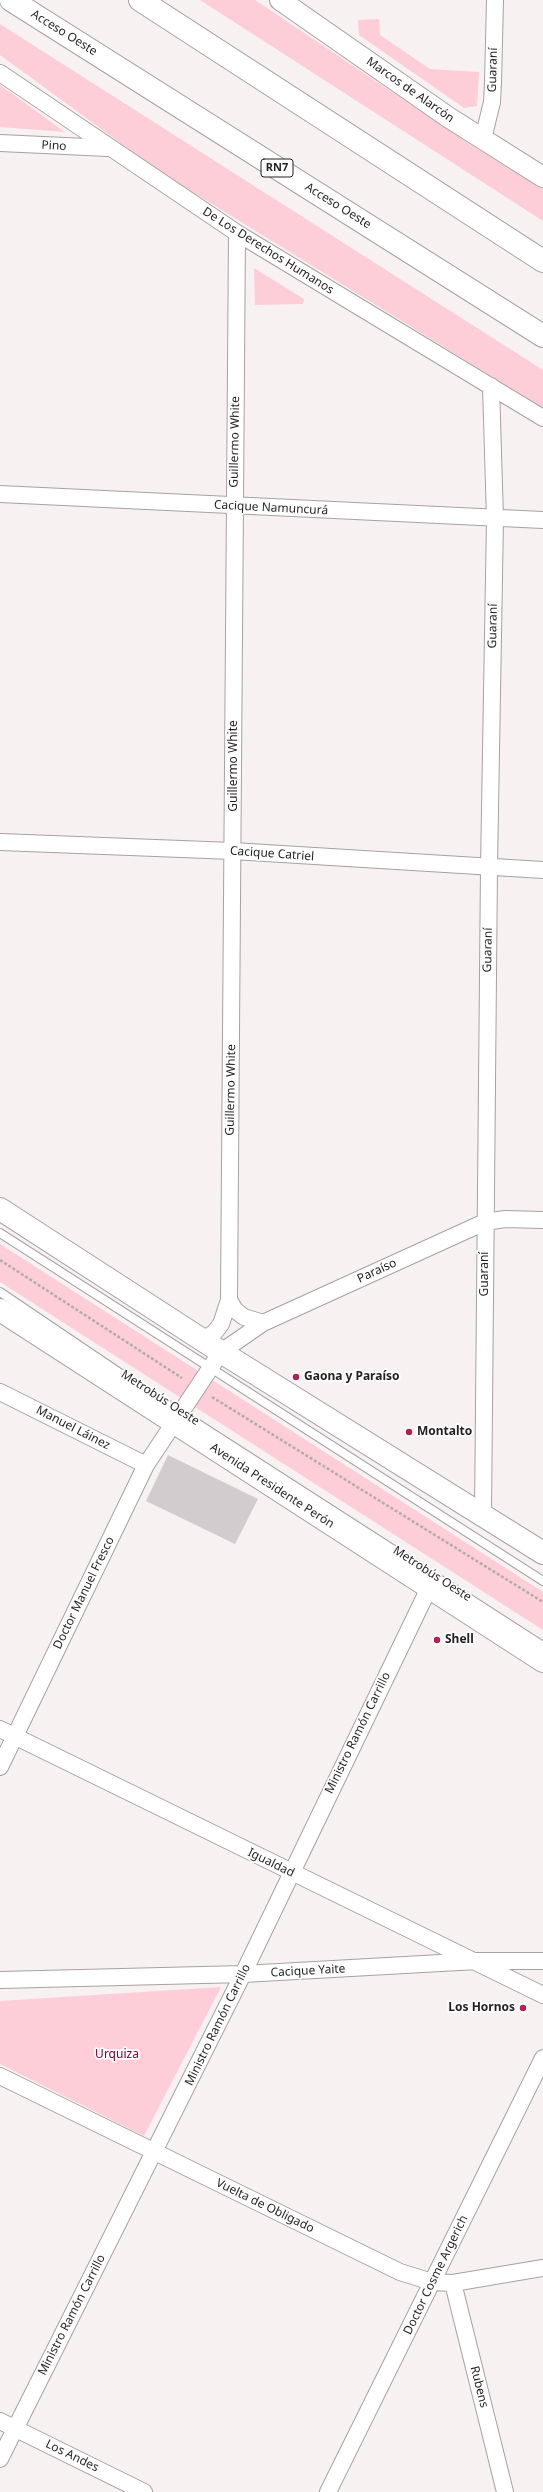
<!DOCTYPE html>
<meta charset="utf-8">
<style>
body{margin:0}
canvas{display:block;background:#f8f1f2}
</style>
<canvas width="543" height="2492"></canvas>
<script>
const ctx = document.querySelector('canvas').getContext('2d');
ctx.lineJoin = 'round';
function paint(path, color) { ctx.fillStyle = color; ctx.fill(path, 'evenodd'); }
const shape = rows => new Path2D(rows.map(r => 'M' + r).join(''));
function strokePath(path, color, width, dash) { ctx.strokeStyle = color; ctx.lineWidth = width; ctx.lineCap = dash ? 'butt' : 'round'; ctx.setLineDash(dash || []); ctx.stroke(path); }
function write(font, color, halo, rows, align = 'center') {
  ctx.font = font + ' "Noto Sans",sans-serif'; ctx.lineWidth = 3.5; ctx.setLineDash([]); ctx.textBaseline = 'middle'; ctx.strokeStyle = halo; ctx.fillStyle = color; for (const [text, x, y, turn = 0] of rows) {
    ctx.save(); ctx.translate(x, y); ctx.rotate((+turn || 0) * Math.PI / 180); ctx.textAlign = isNaN(turn) ? turn : align; if (halo) ctx.strokeText(text, 0, 0); ctx.fillText(text, 0, 0); ctx.restore();
  }
}
const green = shape([
 [200,0,255,0,471,145,543,189,543,221],
 [379,19,380,35,430,69,479,72,477,106,464,108,359,35,358,20],
 [0,24,543,370,543,408,160,172,0,55],
 [0,85,65,132,0,127],
 [254,268,304,299,303,304,255,305],
 [0,1244,543,1592,543,1630,0,1282],
 [221,1987,144,2136,0,2064,0,2001]
]);
const building = shape([
 [168,1455,258,1499,235,1544,146,1501]
]);
const path = shape([
 [0,1260,182,1378],
 [212,1397,543,1602]
]);
const service = shape([
 [0,1233,543,1581],
 [0,1292,136,1384,543,1646]
]);
const minor = shape([
 [0,73,237,233,543,418],
 [483,139,492,102,493,83,495,0],
 [0,143,108,148],
 [0,494,543,520],
 [0,842,233,851,543,870],
 [229,1300,235,1310,244,1317,263,1323],
 [202,1340,214,1333,221,1324,229,1300,237,233],
 [0,1392,146,1465],
 [483,1514,489,867,495,519,491,386],
 [0,1729,543,1995],
 [0,1767,146,1465,221,1352,263,1323,485,1222,505,1219,543,1220],
 [0,1980,243,1974,477,1961,543,1961],
 [0,2076,400,2272,432,2282,453,2283,543,2268],
 [453,2283,505,2492],
 [0,2421,144,2492],
 [0,2459,243,1974,429,1588],
 [328,2492,543,2058]
]);
const tertiary = shape([
 [280,0,448,117,543,177]
]);
const secondary = shape([
 [0,1209,221,1352,543,1553],
 [0,1310,543,1661]
]);
const motorway = shape([
 [11,0,543,336],
 [140,0,543,261]
]);
const markers = [
 [296,1377,4,"#b12155"],
 [409,1432,4,"#b12155"],
 [437,1640,4,"#b12155"],
 [523,2008,4,"#b12155"]
];
const shields = [
 [277,168,32]
];
const shieldNames = [
 ["RN7",277,168]
];
const streetNames = [
 ["Acceso Oeste",64,33,32],
 ["Guaraní",493,70,-88],
 ["Marcos de Alarcón",410,90,35],
 ["Pino",54,146,3],
 ["Acceso Oeste",338,206,32],
 ["De Los Derechos Humanos",268,251,32],
 ["Guillermo White",235,442,-89],
 ["Cacique Namuncurá",271,508,3],
 ["Guaraní",493,626,-89],
 ["Guillermo White",234,766,-90],
 ["Cacique Catriel",272,854,4],
 ["Guaraní",488,950,-89],
 ["Guillermo White",231,1090,-89],
 ["Paraíso",377,1271,-25],
 ["Guaraní",485,1274,-90],
 ["Metrobús Oeste",160,1398,33],
 ["Manuel Láinez",73,1428,27],
 ["Avenida Presidente Perón",272,1486,33],
 ["Metrobús Oeste",432,1574,33],
 ["Doctor Manuel Fresco",84,1593,-64],
 ["Ministro Ramón Carrillo",358,1733,-64],
 ["Igualdad",271,1863,26],
 ["Cacique Yaite",308,1971,-3],
 ["Ministro Ramón Carrillo",218,2025,-64],
 ["Vuelta de Obligado",265,2206,26],
 ["Doctor Cosme Argerich",436,2275,-64],
 ["Ministro Ramón Carrillo",72,2315,-63],
 ["Rubens",479,2387,76],
 ["Los Andes",72,2456,26]
];
const poiNames = [
 ["Gaona y Paraíso",304,1377],
 ["Montalto",417,1432],
 ["Shell",445,1640],
 ["Los Hornos",515,2008,"right"]
];
const parkNames = [
 ["Urquiza",117,2055]
];
paint(green, '#fdced7');
paint(building, '#d3ccce');
strokePath(service, '#a7a1a2', 10);
strokePath(minor, '#a7a1a2', 18);
strokePath(tertiary, '#a7a1a2', 22);
strokePath(secondary, '#a7a1a2', 24);
strokePath(motorway, '#a7a1a2', 24);
strokePath(path, '#b2acad', 2.5, [3, 2]);
strokePath(service, '#fff', 8);
strokePath(minor, '#fff', 16);
strokePath(tertiary, '#fff', 20);
strokePath(secondary, '#fff', 22);
strokePath(motorway, '#fff', 22);
for (const [x, y, r, color] of markers) { const dot = new Path2D(); dot.arc(x, y, r, 0, 2 * Math.PI); ctx.fillStyle = color; ctx.fill(dot); strokePath(dot, '#fff', 1.5); }
for (const [x, y, w] of shields) { const box = new Path2D(); box.roundRect(x - w / 2, y - 9, w, 18, 3); ctx.fillStyle = '#fff'; ctx.fill(box); strokePath(box, '#221f20', 1); }
write('bold 11px', '#221f20', null, shieldNames);
write('12px', '#221f20', '#fff', streetNames);
write('bold 12px', '#221f20', '#fff', poiNames, 'left');
write('12px', '#800037', '#fff', parkNames);
</script>
